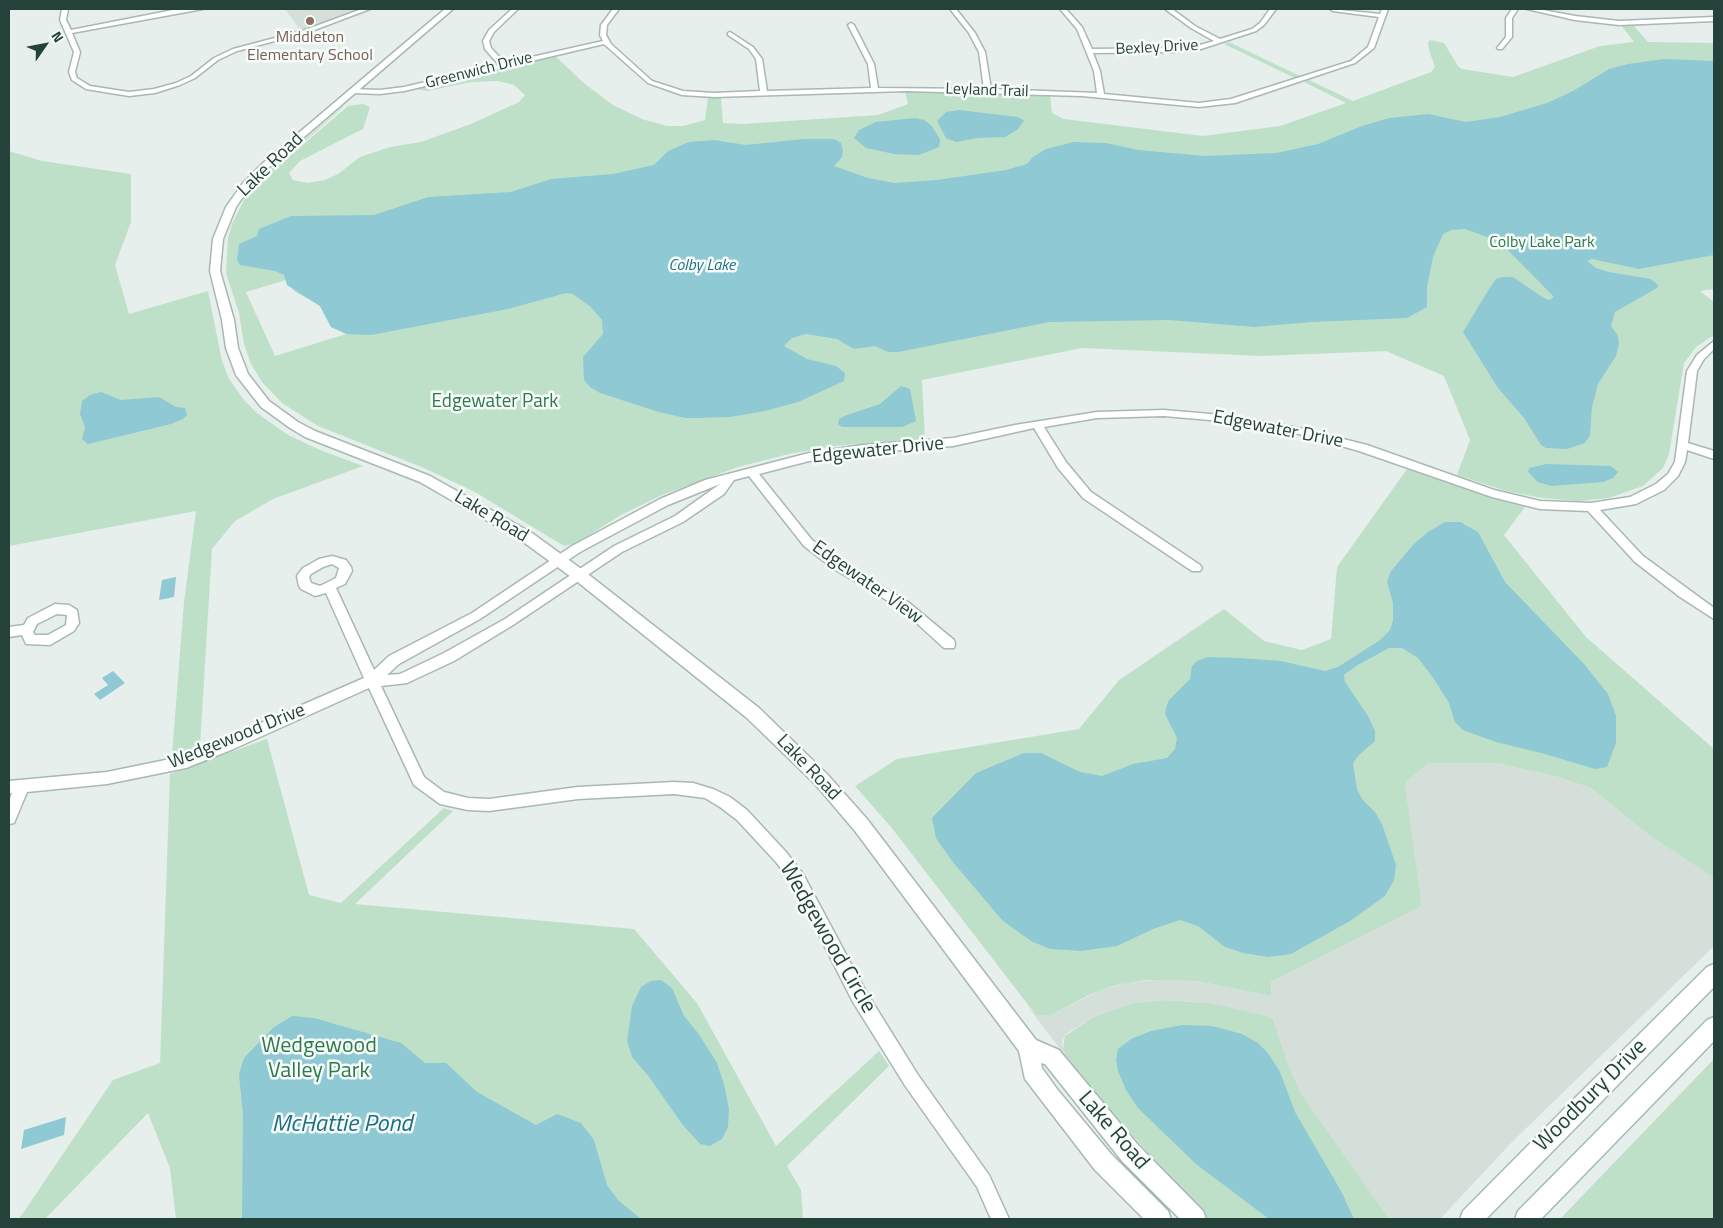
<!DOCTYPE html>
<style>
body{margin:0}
#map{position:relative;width:1723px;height:1228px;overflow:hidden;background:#e6efeb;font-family:"Titillium Web",sans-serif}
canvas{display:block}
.frame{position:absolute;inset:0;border:10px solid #24423a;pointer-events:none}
.north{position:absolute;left:20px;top:20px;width:50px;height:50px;-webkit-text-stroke:4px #f7fbf9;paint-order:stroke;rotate:57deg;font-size:14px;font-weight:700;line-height:20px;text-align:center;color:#24423a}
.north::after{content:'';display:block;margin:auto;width:18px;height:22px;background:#24423a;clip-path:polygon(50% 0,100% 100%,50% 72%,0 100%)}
</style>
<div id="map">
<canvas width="1723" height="1228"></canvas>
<div class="frame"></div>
<div class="north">N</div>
</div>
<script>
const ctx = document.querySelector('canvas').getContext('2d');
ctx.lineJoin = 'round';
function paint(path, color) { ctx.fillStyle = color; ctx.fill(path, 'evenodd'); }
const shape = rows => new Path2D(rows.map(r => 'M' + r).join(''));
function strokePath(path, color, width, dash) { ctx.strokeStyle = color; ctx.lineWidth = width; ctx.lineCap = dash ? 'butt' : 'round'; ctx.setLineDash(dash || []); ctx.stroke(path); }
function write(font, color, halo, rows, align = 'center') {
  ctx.font = font + ' "Titillium Web",sans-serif'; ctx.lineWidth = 5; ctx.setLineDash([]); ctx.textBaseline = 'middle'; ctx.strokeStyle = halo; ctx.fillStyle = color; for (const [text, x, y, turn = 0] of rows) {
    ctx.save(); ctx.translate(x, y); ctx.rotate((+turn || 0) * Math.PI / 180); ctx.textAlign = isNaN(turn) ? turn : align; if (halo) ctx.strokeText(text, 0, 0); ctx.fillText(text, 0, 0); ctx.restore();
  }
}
const built = shape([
 [285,9,360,9,301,31],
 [1429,763,1497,763,1558,777,1591,788,1650,836,1714,878,1714,946,1512,1142,1440,1219,1380,1219,1301,1103,1272,1028,1272,1017,1199,1002,1165,1000,1133,1003,1094,1017,1066,1034,1062,1041,1063,1049,1070,1062,1028,1007,1036,1015,1049,1016,1099,991,1126,983,1157,980,1197,981,1271,996,1271,982,1422,906,1405,783]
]);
const green = shape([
 [1621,25,1633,25,1648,42,1714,43,1714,289,1700,291,1714,302,1714,335,1696,347,1684,363,1669,454,1663,468,1643,486,1609,498,1579,501,1542,498,1506,491,1457,475,1470,440,1444,376,1386,351,1262,356,1082,348,922,380,925,439,834,446,789,454,738,467,662,495,621,515,575,544,564,546,475,492,424,468,318,426,282,403,262,382,251,364,244,344,239,313,226,273,228,238,232,224,245,198,266,174,342,107,344,106,261,181,348,106,363,104,370,107,363,129,300,161,289,173,293,180,307,183,325,180,338,174,360,157,390,147,421,142,471,124,519,102,525,95,514,85,498,81,471,82,428,91,416,89,554,55,585,84,613,105,642,119,667,126,683,126,705,120,708,98,721,97,723,123,743,124,878,115,908,104,905,91,1050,96,1052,113,1064,119,1203,136,1280,126,1346,103,1304,82,1309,80,1353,101,1431,72,1435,67,1429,50,1428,42,1430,40,1444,43,1458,66,1462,69,1513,77,1600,46,1634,42],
 [286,280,294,291,320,306,331,327,346,334,275,356,246,292],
 [1229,42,1300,76,1295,78,1224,44],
 [9,151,42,161,131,174,131,222,115,265,129,314,208,291,222,361,229,379,244,400,257,413,288,435,320,450,363,466,273,499,235,521,212,549,200,746,172,755,184,602,196,511,9,546],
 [1407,469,1491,498,1525,507,1504,535,1586,637,1714,749,1714,878,1650,836,1591,788,1558,777,1497,763,1429,763,1405,783,1422,906,1271,982,1271,996,1197,981,1147,980,1116,985,1091,994,1049,1016,1036,1015,891,827,855,786,897,759,1079,729,1119,680,1224,609,1264,641,1302,650,1331,639,1337,567],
 [267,739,309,895,341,903,444,808,453,811,355,904,634,929,697,1003,776,1146,879,1051,889,1066,787,1166,801,1190,803,1219,176,1219,170,1168,148,1113,45,1219,19,1219,113,1080,160,1063,170,774],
 [1165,1000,1208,1003,1272,1017,1288,1065,1301,1094,1389,1219,1208,1219,1100,1100,1068,1060,1063,1049,1065,1036,1094,1017,1133,1003],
 [1714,1059,1714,1219,1560,1219,1633,1143]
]);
const water = shape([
 [1664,59,1714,61,1714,255,1639,269,1592,259,1587,261,1596,268,1609,272,1651,279,1658,285,1657,288,1615,312,1611,326,1618,336,1619,344,1616,356,1598,384,1592,407,1590,435,1585,443,1567,449,1546,448,1541,445,1524,418,1498,388,1463,332,1489,289,1496,279,1502,277,1513,277,1544,298,1549,300,1554,297,1504,246,1487,237,1465,229,1451,230,1443,234,1433,257,1427,287,1427,307,1407,318,1312,322,1254,327,1169,320,1050,322,898,352,888,352,875,346,854,349,837,339,806,334,792,338,784,346,807,359,836,366,845,373,844,381,798,402,765,411,730,417,699,418,685,418,659,412,600,393,590,387,584,380,583,357,603,334,602,320,591,307,573,294,566,293,508,309,371,335,347,334,331,327,320,306,287,285,284,275,275,271,240,265,237,260,239,244,257,236,259,229,291,216,374,215,428,197,511,192,551,179,613,174,654,165,668,151,689,142,714,140,746,145,804,139,834,139,841,143,843,150,842,157,834,166,868,178,895,183,937,180,1006,170,1027,164,1033,157,1046,149,1073,142,1106,143,1138,150,1205,156,1276,153,1318,144,1362,126,1389,118,1428,114,1466,122,1500,117,1547,103,1573,91,1609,69,1628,64],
 [959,110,1018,117,1024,121,1017,130,1005,137,978,138,956,142,946,138,937,121,946,112],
 [915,118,924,120,931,125,940,139,939,147,919,155,894,154,866,148,854,138,859,130,876,122],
 [901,386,910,389,916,421,902,427,842,427,838,424,839,419,847,415,880,404],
 [101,392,121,400,159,397,176,407,185,408,187,415,183,419,171,424,88,444,82,439,85,427,80,414,82,401,90,395],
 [1546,464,1611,466,1618,472,1613,478,1603,482,1551,486,1538,482,1528,472,1529,468],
 [1445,522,1460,522,1478,532,1505,582,1584,664,1608,694,1616,716,1616,743,1607,767,1595,769,1545,754,1496,742,1463,730,1455,722,1449,703,1434,679,1418,658,1402,648,1389,648,1356,666,1344,675,1345,682,1368,716,1375,731,1375,741,1359,755,1353,763,1357,789,1362,799,1375,812,1382,824,1396,865,1394,880,1385,896,1350,921,1291,954,1268,957,1243,953,1225,947,1198,926,1180,920,1153,929,1117,946,1081,951,1050,949,1031,941,1002,920,952,861,936,838,932,818,976,773,1024,753,1041,753,1080,772,1102,776,1133,764,1167,758,1175,749,1177,738,1165,714,1166,708,1169,700,1190,679,1192,666,1197,661,1208,657,1240,658,1281,661,1325,671,1338,667,1380,640,1390,630,1393,620,1393,603,1387,582,1391,571,1413,545,1428,532],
 [176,577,174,597,159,600,162,580],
 [113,671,125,683,100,700,94,694,108,685,102,678],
 [661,980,672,988,684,1016,698,1033,717,1063,724,1084,729,1109,728,1127,722,1139,710,1146,700,1144,682,1124,650,1078,632,1057,627,1041,632,1006,641,987,651,981],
 [292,1016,314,1018,401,1043,425,1063,446,1063,477,1092,536,1125,557,1114,581,1123,594,1140,607,1185,618,1200,641,1219,242,1219,243,1115,239,1074,244,1058,273,1028],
 [1182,1025,1212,1026,1242,1034,1258,1043,1268,1053,1280,1072,1295,1112,1341,1191,1354,1219,1269,1219,1196,1164,1138,1108,1126,1090,1118,1071,1116,1060,1118,1049,1131,1039,1151,1031],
 [66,1117,64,1135,21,1149,24,1130]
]);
const minor = shape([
 [62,9,68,9,66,20,71,30,178,9,203,9,72,33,80,52,75,72,77,78,90,86,129,92,154,89,176,83,191,76,214,58,233,49,305,30,362,9,370,9,309,32,237,51,218,60,195,78,180,85,155,93,129,96,86,89,72,80,69,72,74,52,60,20,62,9],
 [512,9,518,9,494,32,489,41,491,48,505,63,603,41,600,35,601,25,613,9,619,9,607,25,606,35,611,44,652,81,683,91,714,93,760,91,756,59,749,49,728,35,728,33,730,32,753,47,762,59,767,91,871,88,868,64,848,25,851,23,854,25,874,64,878,88,984,89,979,52,969,33,950,9,956,9,975,33,985,52,991,89,1097,93,1094,71,1077,29,1060,9,1066,9,1082,27,1092,49,1173,48,1200,45,1214,41,1191,28,1165,9,1172,9,1195,26,1220,39,1252,29,1260,23,1270,9,1276,9,1264,25,1256,31,1201,49,1173,52,1093,53,1100,71,1104,94,1199,103,1231,99,1351,61,1368,47,1379,17,1333,11,1330,9,1380,14,1382,9,1388,9,1374,48,1355,63,1235,103,1199,107,1082,96,906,91,714,97,682,95,648,83,604,44,404,91,380,94,352,93,348,91,352,89,380,90,404,87,499,65,485,49,483,41,489,30,512,9],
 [1512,9,1518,9,1512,18,1512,37,1502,49,1498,49,1497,48,1506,37,1506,18,1512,9],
 [1527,9,1538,9,1575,16,1619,21,1714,17,1714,21,1619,25,1575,20,1527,9],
 [1714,341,1714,349,1704,359,1697,371,1688,443,1714,451,1714,459,1687,450,1685,462,1678,476,1664,490,1636,504,1600,510,1643,556,1714,608,1714,619,1680,597,1635,562,1588,511,1540,509,1492,497,1359,451,1299,434,1233,422,1164,416,1097,418,1044,427,1066,462,1091,492,1200,565,1202,568,1200,571,1192,571,1083,498,1058,468,1034,428,953,446,863,453,809,461,759,474,812,540,842,563,908,602,954,640,955,644,954,648,944,648,900,608,834,569,804,546,749,476,734,480,724,494,683,522,622,552,513,625,454,661,407,683,381,686,424,777,444,792,468,798,489,799,578,787,674,782,693,783,713,789,730,797,747,810,786,852,803,874,865,990,918,1075,989,1175,1009,1219,991,1219,977,1187,906,1087,853,1002,793,884,776,862,737,820,720,807,705,798,674,794,578,799,489,811,468,810,440,804,414,785,369,688,231,750,186,768,107,784,27,792,14,823,9,824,9,801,12,793,9,793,9,781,107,772,185,756,364,678,326,593,315,596,301,589,299,586,297,576,299,573,303,568,319,559,332,556,346,560,351,567,352,571,345,584,336,588,374,670,389,656,472,613,572,546,660,499,705,480,809,453,863,445,953,438,1015,425,1097,412,1164,410,1233,416,1299,428,1367,445,1494,490,1540,501,1591,503,1630,497,1656,484,1668,474,1675,462,1687,371,1697,355,1714,341],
 [720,484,675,516,614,546,505,619,444,653,400,674,387,675,399,664,480,619,580,552,668,505,720,484],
 [332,564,339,568,336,578,320,586,311,583,309,577,311,574,323,567,332,564],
 [55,604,69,605,77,610,79,623,74,631,50,645,26,644,22,635,9,637,9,627,24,625,28,618,55,604],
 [57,614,67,615,66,625,48,635,35,635,33,632,37,624,57,614]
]);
const tertiary = shape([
 [445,9,453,9,268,168,250,187,236,207,223,239,220,271,234,320,238,348,248,374,269,401,298,422,315,431,430,476,532,533,584,571,759,708,827,774,867,819,1036,1040,1059,1050,1138,1145,1203,1211,1206,1219,1180,1219,1122,1161,1045,1064,1041,1063,1042,1068,1057,1089,1111,1154,1168,1211,1171,1219,1144,1219,1095,1170,1025,1079,1019,1051,855,831,815,784,747,718,574,579,522,541,420,482,305,437,290,428,261,407,236,375,226,348,222,320,210,271,213,239,226,207,243,183,262,164,445,9]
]);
const secondary = shape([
 [1714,964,1714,987,1486,1219,1460,1219,1463,1211,1574,1099,1707,967,1714,964],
 [1714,1017,1714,1041,1541,1219,1515,1219,1518,1211,1707,1020,1714,1017]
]);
const markers = [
 [310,21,5,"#8d6e63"]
];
const farEducationnames = [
 ["Middleton",310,38],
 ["Elementary School",310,56]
];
const farStreetnames = [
 ["Bexley Drive",1157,48,-3],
 ["Greenwich Drive",479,71,-14],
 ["Leyland Trail",987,91,2]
];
const farParknames = [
 ["Colby Lake Park",1542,243]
];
const farWaternames = [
 ["Colby Lake",702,266]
];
const streetNames = [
 ["Lake Road",271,165,-44],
 ["Edgewater Drive",1278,430,11],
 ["Edgewater Drive",878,451,-6],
 ["Lake Road",491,517,31],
 ["Edgewater View",867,583,35],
 ["Wedgewood Drive",237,737,-22],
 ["Lake Road",808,768,46]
];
const parkNames = [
 ["Edgewater Park",495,402]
];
const nearStreetnames = [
 ["Wedgewood Circle",827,938,60],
 ["Woodbury Drive",1591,1096,-45],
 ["Lake Road",1113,1131,49]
];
const nearParknames = [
 ["Wedgewood",319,1047],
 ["Valley Park",319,1072]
];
const nearWaternames = [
 ["McHattie Pond",342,1125]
];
paint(built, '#d4dfda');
paint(green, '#bfe0c8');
paint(water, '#8ec9d4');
strokePath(minor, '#a8b8b2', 3);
strokePath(tertiary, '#a8b8b2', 3);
strokePath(secondary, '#a4bbb3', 3);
paint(minor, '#fff');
paint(tertiary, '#fff');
paint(secondary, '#fff');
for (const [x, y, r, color] of markers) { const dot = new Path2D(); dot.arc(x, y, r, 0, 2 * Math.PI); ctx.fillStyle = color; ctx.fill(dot); strokePath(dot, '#f7fbf9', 2); }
write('16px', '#785e54', '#f7fbf9', farEducationnames);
write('16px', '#24423a', '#f7fbf9', farStreetnames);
write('16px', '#2d7a4b', '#f7fbf9', farParknames);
write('italic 16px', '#1c6f80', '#f7fbf9', farWaternames);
write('19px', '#24423a', '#f7fbf9', streetNames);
write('19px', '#2d7a4b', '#f7fbf9', parkNames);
write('22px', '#24423a', '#f7fbf9', nearStreetnames);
write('22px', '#2d7a4b', '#f7fbf9', nearParknames);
write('italic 24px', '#1c6f80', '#f7fbf9', nearWaternames);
</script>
